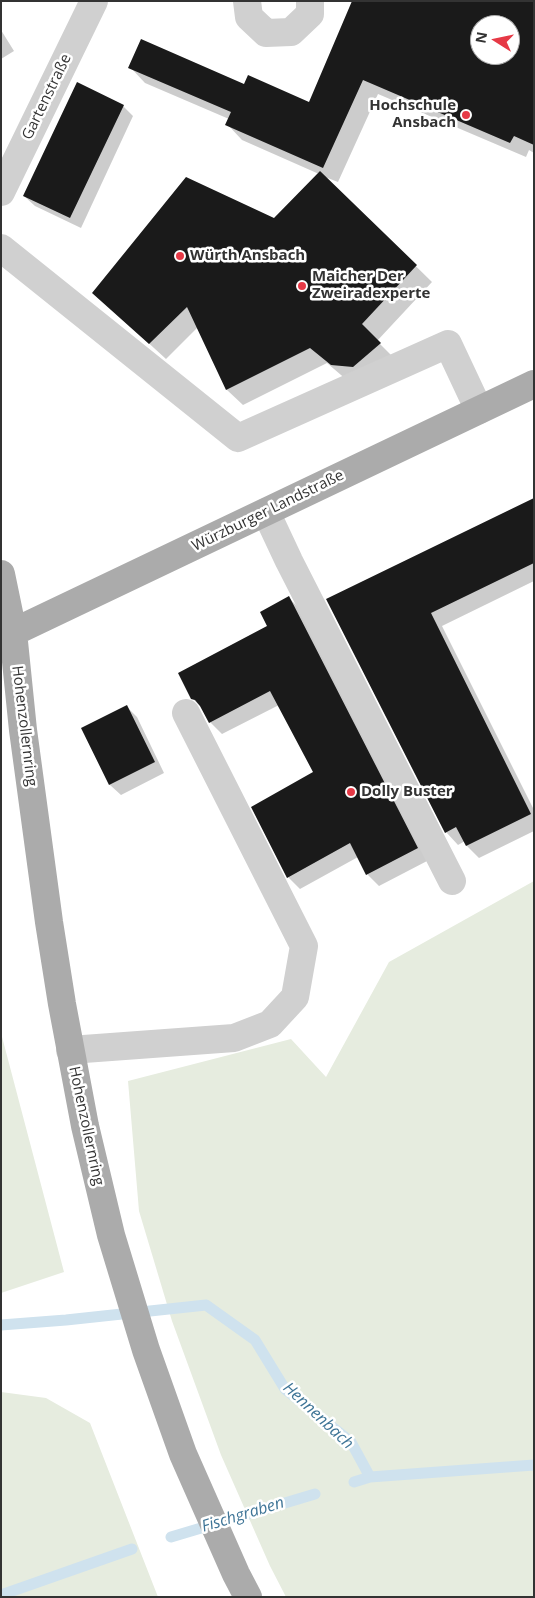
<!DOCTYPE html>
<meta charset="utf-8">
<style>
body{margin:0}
#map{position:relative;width:535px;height:1598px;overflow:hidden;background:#fff;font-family:"Open Sans",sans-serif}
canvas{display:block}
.frame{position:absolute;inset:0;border:2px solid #333;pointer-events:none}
.north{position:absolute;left:470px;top:15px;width:50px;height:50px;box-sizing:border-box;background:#fff;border:1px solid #adadad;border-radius:50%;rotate:280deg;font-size:14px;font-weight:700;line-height:20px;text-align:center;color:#333}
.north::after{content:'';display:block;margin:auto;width:18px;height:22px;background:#e63946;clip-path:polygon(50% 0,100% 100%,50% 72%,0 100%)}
</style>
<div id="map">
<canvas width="535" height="1598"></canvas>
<div class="frame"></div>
<div class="north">N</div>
</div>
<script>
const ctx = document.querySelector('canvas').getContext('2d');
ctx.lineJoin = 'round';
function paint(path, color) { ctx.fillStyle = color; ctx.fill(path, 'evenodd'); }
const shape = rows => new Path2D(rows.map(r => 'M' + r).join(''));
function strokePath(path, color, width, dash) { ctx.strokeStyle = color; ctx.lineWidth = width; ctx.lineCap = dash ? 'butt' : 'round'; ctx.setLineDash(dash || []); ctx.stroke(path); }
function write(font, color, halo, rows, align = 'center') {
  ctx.font = font + ' "Open Sans",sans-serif'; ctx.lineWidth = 5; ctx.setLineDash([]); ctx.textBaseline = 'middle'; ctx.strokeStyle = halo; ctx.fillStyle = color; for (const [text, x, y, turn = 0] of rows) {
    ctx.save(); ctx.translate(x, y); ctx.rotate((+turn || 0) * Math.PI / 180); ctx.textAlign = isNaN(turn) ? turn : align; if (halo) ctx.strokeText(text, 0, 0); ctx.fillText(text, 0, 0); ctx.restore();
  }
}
const green = shape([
 [534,881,534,1597,286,1597,270,1566,221,1455,172,1321,139,1211,128,1081,291,1039,326,1077,389,962],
 [1,1033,64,1272,1,1293],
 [1,1392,46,1398,90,1423,158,1597,1,1597]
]);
const shadow = shape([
 [353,1,534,1,534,153,529,150,526,157,378,94,338,182,325,177,432,282,377,341,395,359,348,381,327,363,243,405,227,390,198,327,166,359,94,293,275,220,319,174,242,140,227,124,229,119,145,83,130,67,244,85,310,104],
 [480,25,510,25,510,55,480,55],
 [1,30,14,51,1,59],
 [123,106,133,116,81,228,35,206,24,196],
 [534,499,534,581,442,626,534,810,534,831,479,858,467,846,465,841,458,845,446,832,328,600],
 [289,598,301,610,429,860,379,886,367,874,358,857,300,889,288,877,314,773,279,705,222,734,210,722,202,708,192,698,269,626],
 [127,707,137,717,164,773,121,795,110,785,83,729]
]);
const stream = shape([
 [1,1325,66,1320,206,1305,255,1340,285,1389,351,1442,370,1477,534,1465],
 [354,1482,370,1477],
 [171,1537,315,1494],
 [1,1595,132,1549]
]);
const building = shape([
 [352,1,534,1,534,145,514,136,510,143,363,80,323,168,225,125,231,112,128,68,141,39,244,84,248,75,309,102],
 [480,25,510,25,510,55,480,55],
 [77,82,124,105,70,218,23,196],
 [320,171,417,265,362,324,381,343,353,367,331,365,310,348,226,390,187,307,149,344,92,293,186,177,274,218],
 [534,498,534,563,431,613,531,814,466,846,456,827,445,833,326,599],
 [289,596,418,848,366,875,350,843,287,878,251,807,313,772,270,691,209,723,200,706,195,700,191,699,178,673,267,626,260,612],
 [127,705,155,762,109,785,81,728]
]);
const minor = shape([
 [247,1,249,17,266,33,291,32,310,14,310,1],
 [1,192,94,1],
 [1,248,238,438,448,344,479,410],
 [266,512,289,561,452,881],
 [70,1050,234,1038,270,1024,295,997,304,946,186,713]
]);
const major = shape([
 [1,574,13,632,23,730,49,922,62,1004,85,1126,111,1235,146,1350,183,1454,236,1574,248,1597],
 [1,638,534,384]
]);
const markers = [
 [466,115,5,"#e63946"],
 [180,256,5,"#e63946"],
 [302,286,5,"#e63946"],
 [351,792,5,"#e63946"]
];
const streetNames = [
 ["Gartenstraße",47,97,-64],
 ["Würzburger Landstraße",268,511,-26],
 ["Hohenzollernring",24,726,83],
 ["Hohenzollernring",86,1126,78]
];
const poiNames = [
 ["Hochschule",456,106,"right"],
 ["Ansbach",456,123,"right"],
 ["Würth Ansbach",190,256],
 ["Maicher Der",312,277],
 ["Zweiradexperte",312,294],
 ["Dolly Buster",361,792]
];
const waterNames = [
 ["Hennenbach",318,1416,43],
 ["Fischgraben",243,1515,-17]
];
paint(green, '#e6ecdf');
paint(shadow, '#0003');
strokePath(stream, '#cfe2ee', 11);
paint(building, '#1a1a1a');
strokePath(minor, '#d0d0d0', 28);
strokePath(major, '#ababab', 28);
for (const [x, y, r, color] of markers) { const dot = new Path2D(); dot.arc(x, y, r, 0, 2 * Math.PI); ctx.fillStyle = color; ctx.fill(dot); strokePath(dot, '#fff', 2); }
write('15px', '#333', '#fff', streetNames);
write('bold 15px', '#333', '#fff', poiNames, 'left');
write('italic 16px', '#3f7597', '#fff', waterNames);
</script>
